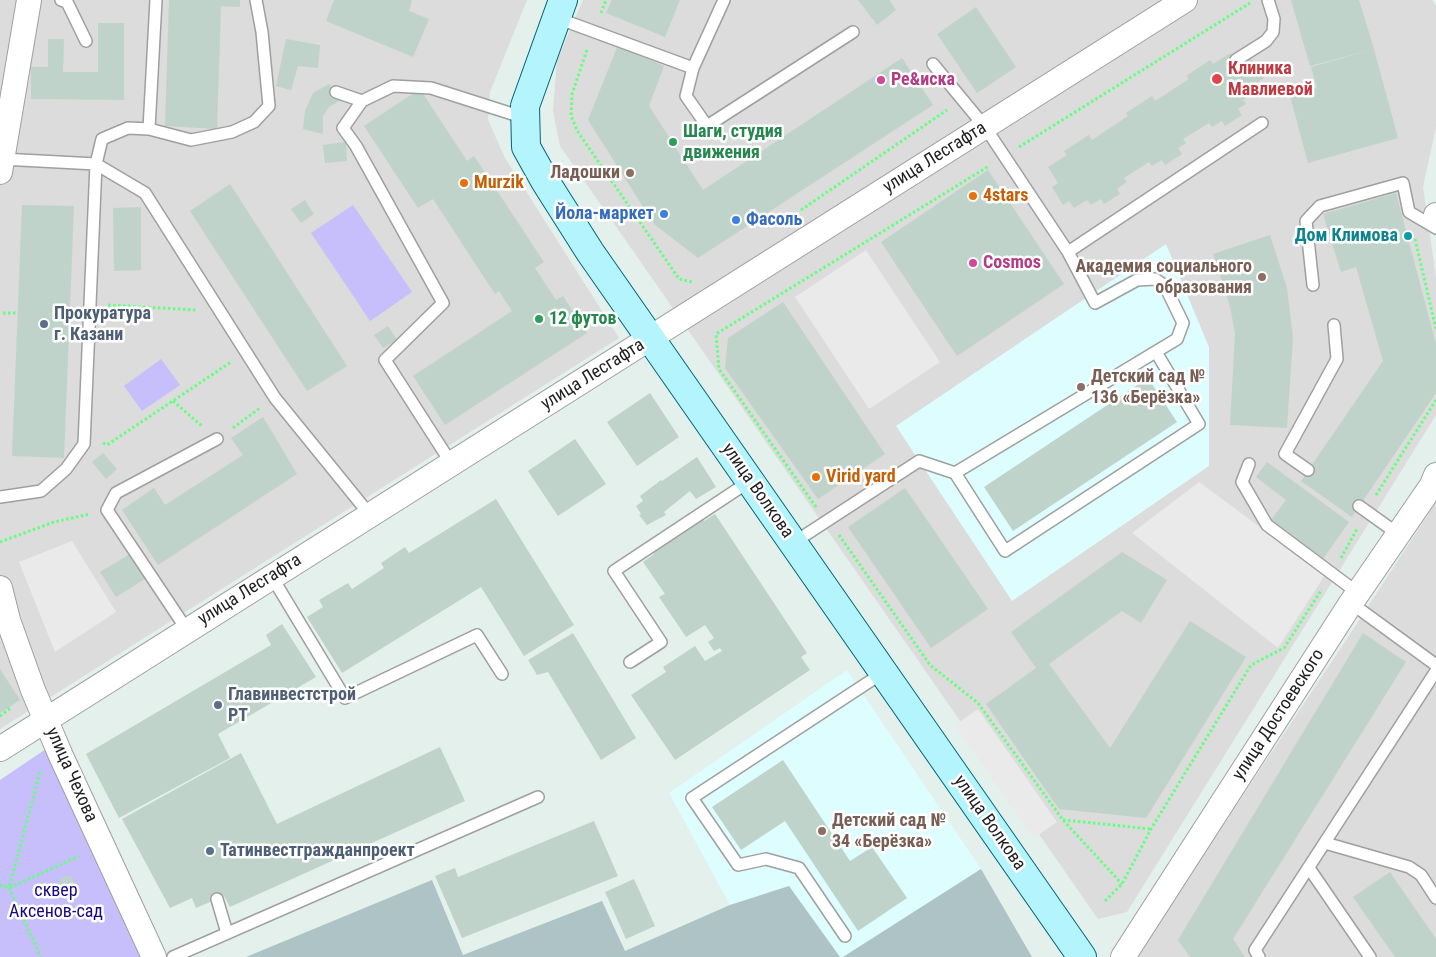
<!DOCTYPE html>
<meta charset="utf-8">
<style>
body{margin:0}
canvas{display:block;background:#e3f0ec}
</style>
<canvas width="1436" height="957"></canvas>
<script>
const ctx = document.querySelector('canvas').getContext('2d');
ctx.lineJoin = 'round';
function paint(path, color) { ctx.fillStyle = color; ctx.fill(path, 'evenodd'); }
const shape = rows => new Path2D(rows.map(r => 'M' + r).join(''));
function strokePath(path, color, width, dash) { ctx.strokeStyle = color; ctx.lineWidth = width; ctx.lineCap = dash ? 'butt' : 'round'; ctx.setLineDash(dash || []); ctx.stroke(path); }
function write(font, color, halo, rows, align = 'center') {
  ctx.font = font + ' "Roboto Condensed",sans-serif'; ctx.lineWidth = 5; ctx.setLineDash([]); ctx.textBaseline = 'middle'; ctx.strokeStyle = halo; ctx.fillStyle = color; for (const [text, x, y, turn = 0] of rows) {
    ctx.save(); ctx.translate(x, y); ctx.rotate((+turn || 0) * Math.PI / 180); ctx.textAlign = isNaN(turn) ? turn : align; if (halo) ctx.strokeText(text, 0, 0); ctx.fillText(text, 0, 0); ctx.restore();
  }
}
const residential = shape([
 [0,0,527,0,490,92,488,120,505,158,619,338,0,729],
 [583,0,1432,0,1436,6,1436,126,1423,187,1436,278,1436,415,1127,912,1098,919,560,146,553,111,557,60],
 [1436,502,1436,957,1136,957,1360,619]
]);
const education = shape([
 [1166,244,1209,347,1209,466,1012,601,896,426],
 [847,670,981,869,843,957,840,957,789,886,730,905,669,793]
]);
const construction = shape([
 [981,869,1032,957,843,957],
 [432,880,463,955,602,901,625,951,730,905,789,886,840,957,246,957]
]);
const park = shape([
 [353,205,412,292,370,321,311,233],
 [161,359,180,385,142,411,124,386],
 [46,749,144,957,0,957,0,780]
]);
const parking = shape([
 [866,250,940,362,869,409,795,297],
 [1199,482,1325,575,1278,648,1132,533],
 [72,541,116,612,55,652,19,562],
 [978,709,1057,822,1034,838,955,725]
]);
const building = shape([
 [169,0,240,0,240,7,221,6,217,129,165,126],
 [334,0,412,0,409,11,429,19,413,57,326,21],
 [612,0,680,0,665,37,606,13],
 [858,0,889,0,896,10,877,25],
 [1291,0,1359,0,1374,49,1310,66],
 [976,7,1016,67,977,93,937,34],
 [98,23,124,23,124,100,31,99,31,67,48,67,48,39,64,39,63,72,98,72],
 [286,39,320,45,318,68,298,66,291,90,276,86],
 [618,45,664,66,649,106,703,190,902,58,933,105,698,258,654,224,588,120],
 [1374,49,1398,138,1308,163,1290,96,1317,88,1311,67],
 [1231,53,1239,64,1250,57,1264,78,1252,86,1256,92,1243,100,1246,104,1238,109,1242,115,1225,126,1222,121,1212,127,1209,123,1183,139,1186,143,1178,148,1182,154,1165,165,1162,160,1152,166,1149,162,1124,178,1127,182,1117,189,1120,194,1104,204,1101,199,1091,205,1087,200,1074,208,1069,201,1063,205,1052,187,1058,183,1048,167,1067,155,1064,151,1089,135,1092,140,1128,116,1126,113,1152,96,1155,101,1189,79,1186,76,1210,60,1213,64],
 [329,84,341,100,329,107,323,116,323,134,303,129,305,111,313,93],
 [420,89,467,161,474,156,544,262,535,268,556,300,563,296,587,333,445,425,413,376,512,311,499,291,495,294,433,199,418,208,364,126],
 [346,142,347,161,325,163,323,145],
 [988,170,1064,284,957,356,881,242],
 [230,184,347,366,307,391,190,211],
 [1396,193,1436,344,1436,393,1352,517,1301,481,1383,361,1356,267,1341,272,1323,214],
 [305,200,314,214,301,223,291,209],
 [22,205,74,206,64,458,12,456],
 [141,207,141,270,114,271,113,208],
 [1270,235,1287,288,1293,338,1287,428,1230,425,1235,334,1230,306,1213,254],
 [783,302,885,454,818,499,725,368,728,338],
 [388,326,397,340,383,348,374,335],
 [1148,378,1177,422,1013,531,984,487],
 [650,393,679,437,637,466,607,422],
 [263,417,297,474,158,565,122,510,154,488,165,505,243,455,231,438],
 [575,439,606,484,558,516,528,471],
 [103,453,117,469,106,479,92,462],
 [697,457,716,487,696,499,690,491,664,512,666,515,647,525,639,515,641,514,636,506,643,501,640,496,661,480,662,481],
 [1267,462,1349,522,1320,563,1268,524,1286,500,1256,477],
 [905,488,988,609,931,648,848,527],
 [496,499,574,625,524,656,481,587,342,673,307,617,323,607,319,600,348,583,352,589,384,568,381,563,405,547,409,553],
 [715,514,807,653,801,657,810,670,675,760,631,695,666,672,663,667,695,646,705,661,722,651,720,648,714,651,708,642,714,638,705,625,686,637,659,597,665,594,643,562,654,554,651,549,701,516,704,521],
 [1122,552,1167,580,1141,623,1122,611,1049,664,1110,748,1190,621,1246,657,1146,818,1059,809,986,704,1036,668,1011,632],
 [130,554,145,579,116,597,100,572],
 [282,624,316,677,218,734,230,758,119,818,86,754,271,645,266,635],
 [573,633,636,738,601,760,548,672,537,675,528,660],
 [1363,633,1406,662,1233,939,1245,957,1190,957,1178,940],
 [0,669,20,700,0,713],
 [440,747,465,801,230,907,224,896,196,908,192,898,170,908,122,819,241,753,277,824],
 [783,760,850,861,872,847,907,898,858,931,785,821,741,850,712,807],
 [594,821,618,876,462,938,435,876,455,868,458,877],
 [1390,872,1436,939,1436,957,1395,957,1353,897],
 '59 884a8 8 0 1 1 16 0a8 8 0 1 1-16 0Z',
 [634,879,655,926,626,939,605,892]
]);
const path = shape([
 [601,13,606,0],
 [587,50,572,94,571,116,578,132,679,279,692,282],
 [1019,147,1250,3],
 [801,210,947,110],
 [1415,239,1436,329],
 [108,305,197,310],
 [3,313,18,313],
 [173,401,203,427],
 [233,428,260,408],
 [103,443,107,445,231,362],
 [1376,495,1436,400],
 [816,507,719,369,716,334,989,166],
 [839,535,930,665,978,703,1063,820,1122,884],
 [0,542,54,522,90,514],
 [1341,558,1357,529],
 [0,716,12,707],
 [40,772,9,888,41,957],
 [1063,820,1151,829],
 [0,885,9,888,79,856],
 [1105,901,1122,884,1151,829,1251,665,1284,648,1322,589]
]);
const lane = shape([
 [61,0,67,2,86,41],
 [724,0,693,68,686,96,707,126,853,32],
 [557,18,693,68],
 [1236,60,1266,41,1273,32,1274,19,1268,0],
 [933,64,985,127,1068,252,1262,123],
 [336,92,362,101],
 [149,129,191,140,232,132,254,122,269,106,262,32,256,0],
 [2,159,96,164,145,193,275,398,370,515],
 [1313,285,1306,221,1320,206,1403,183,1409,212,1436,228],
 [451,463,385,360,443,303,356,146,343,128,362,101,393,86,431,88,525,118],
 [1249,464,1242,482,1267,525,1358,593],
 [1308,470,1285,454,1337,359,1334,325],
 [955,473,1005,551,1199,424,1156,352],
 [0,497,41,491,66,469,84,444,96,164,102,139,128,128,149,129,156,0],
 [1359,506,1398,534],
 [793,543,919,461,955,473,1177,339,1183,323,1165,286,1155,279,1137,280,1095,303,1068,252],
 [272,577,345,698,477,635,502,674],
 [1351,603,1436,665],
 [187,630,107,510,116,493,217,439],
 [630,662,661,642,614,571,750,481],
 [1325,843,1409,867,1421,875,1436,898],
 [1309,868,1370,957],
 [217,899,227,933],
 [845,936,799,868,766,859,738,865,692,798,884,672],
 [173,957,538,797],
 [1259,957,1255,950,1436,671]
]);
const street = shape([
 [0,172,29,0],
 [1436,215,1436,217],
 [0,588,8,620,33,690,61,756,154,957],
 [0,749,1185,0],
 [1123,957,1351,603,1432,485,1436,475]
]);
const secondary = shape([
 [563,0,525,106,526,147,545,181,590,252,1082,957]
]);
const markers = [
 [1217,79,6,"#e0444e"],
 [881,80,5,"#d1479c"],
 [673,142,5,"#2e9e5b"],
 [630,173,5,"#8d6e63"],
 [464,183,5,"#e8710a"],
 [973,196,5,"#e8710a"],
 [664,214,5,"#3f7fe0"],
 [736,220,5,"#3f7fe0"],
 [1408,236,5,"#0f9aa8"],
 [973,263,5,"#d1479c"],
 [1262,277,5,"#8d6e63"],
 [539,319,5,"#2e9e5b"],
 [44,324,5,"#5c6f8a"],
 [1081,387,5,"#8d6e63"],
 [816,477,5,"#e8710a"],
 [218,705,5,"#5c6f8a"],
 [822,831,5,"#8d6e63"],
 [210,851,5,"#5c6f8a"]
];
const healthNames = [
 ["Клиника",1228,69],
 ["Мавлиевой",1228,90]
];
const hotelNames = [
 ["Ре&иска",891,80],
 ["Cosmos",983,263]
];
const leisureNames = [
 ["Шаги, студия",683,132],
 ["движения",683,153],
 ["12 футов",549,319]
];
const streetNames = [
 ["улица Лесгафта",935,158,-32],
 ["улица Лесгафта",593,375,-32],
 ["улица Волкова",757,491,55],
 ["улица Лесгафта",250,590,-32],
 ["улица Достоевского",1279,715,-57],
 ["улица Чехова",71,775,66],
 ["улица Волкова",989,823,55]
];
const educationNames = [
 ["Ладошки",620,173],
 ["Академия социального",1252,267],
 ["образования",1252,288],
 ["Детский сад №",1091,377,"left"],
 ["136 «Берёзка»",1091,398,"left"],
 ["Детский сад №",832,821,"left"],
 ["34 «Берёзка»",832,842,"left"]
];
const foodNames = [
 ["Murzik",474,183],
 ["4stars",983,196],
 ["Virid yard",826,477]
];
const shopNames = [
 ["Йола-маркет",654,214],
 ["Фасоль",746,220,"left"]
];
const cultureNames = [
 ["Дом Климова",1398,236]
];
const serviceNames = [
 ["Прокуратура",54,314],
 ["г. Казани",54,335],
 ["Главинвестстрой",228,695],
 ["РТ",228,716],
 ["Татинвестгражданпроект",220,851]
];
const parkNames = [
 ["сквер",56,891],
 ["Аксенов-сад",56,912]
];
paint(residential, '#dbdcdb');
paint(education, '#ddfdff');
paint(construction, '#aec3c5');
paint(park, '#c7befc');
paint(parking, '#eaeaea');
paint(building, '#c0d3ca');
strokePath(lane, '#9f9f9f', 14);
strokePath(street, '#9f9f9f', 26);
strokePath(secondary, '#00657a', 30);
strokePath(path, '#65ff7f', 3, [2.5, 2.5]);
strokePath(lane, '#fff', 11);
strokePath(street, '#fff', 24);
strokePath(secondary, '#b4f4fd', 28);
for (const [x, y, r, color] of markers) { const dot = new Path2D(); dot.arc(x, y, r, 0, 2 * Math.PI); ctx.fillStyle = color; ctx.fill(dot); strokePath(dot, '#fff', 2); }
write('bold 18px', '#be3a42', '#fff', healthNames, 'left');
write('bold 18px', '#b23c85', '#fff', hotelNames, 'left');
write('bold 18px', '#27864d', '#fff', leisureNames, 'left');
write('18px', '#1e1e1e', '#fff', streetNames);
write('bold 18px', '#785e54', '#fff', educationNames, 'right');
write('bold 18px', '#c56008', '#fff', foodNames, 'left');
write('bold 18px', '#366cbe', '#fff', shopNames, 'right');
write('bold 18px', '#0d838f', '#fff', cultureNames, 'right');
write('bold 18px', '#4e5e75', '#fff', serviceNames, 'left');
write('18px', '#180682', '#fff', parkNames);
</script>
